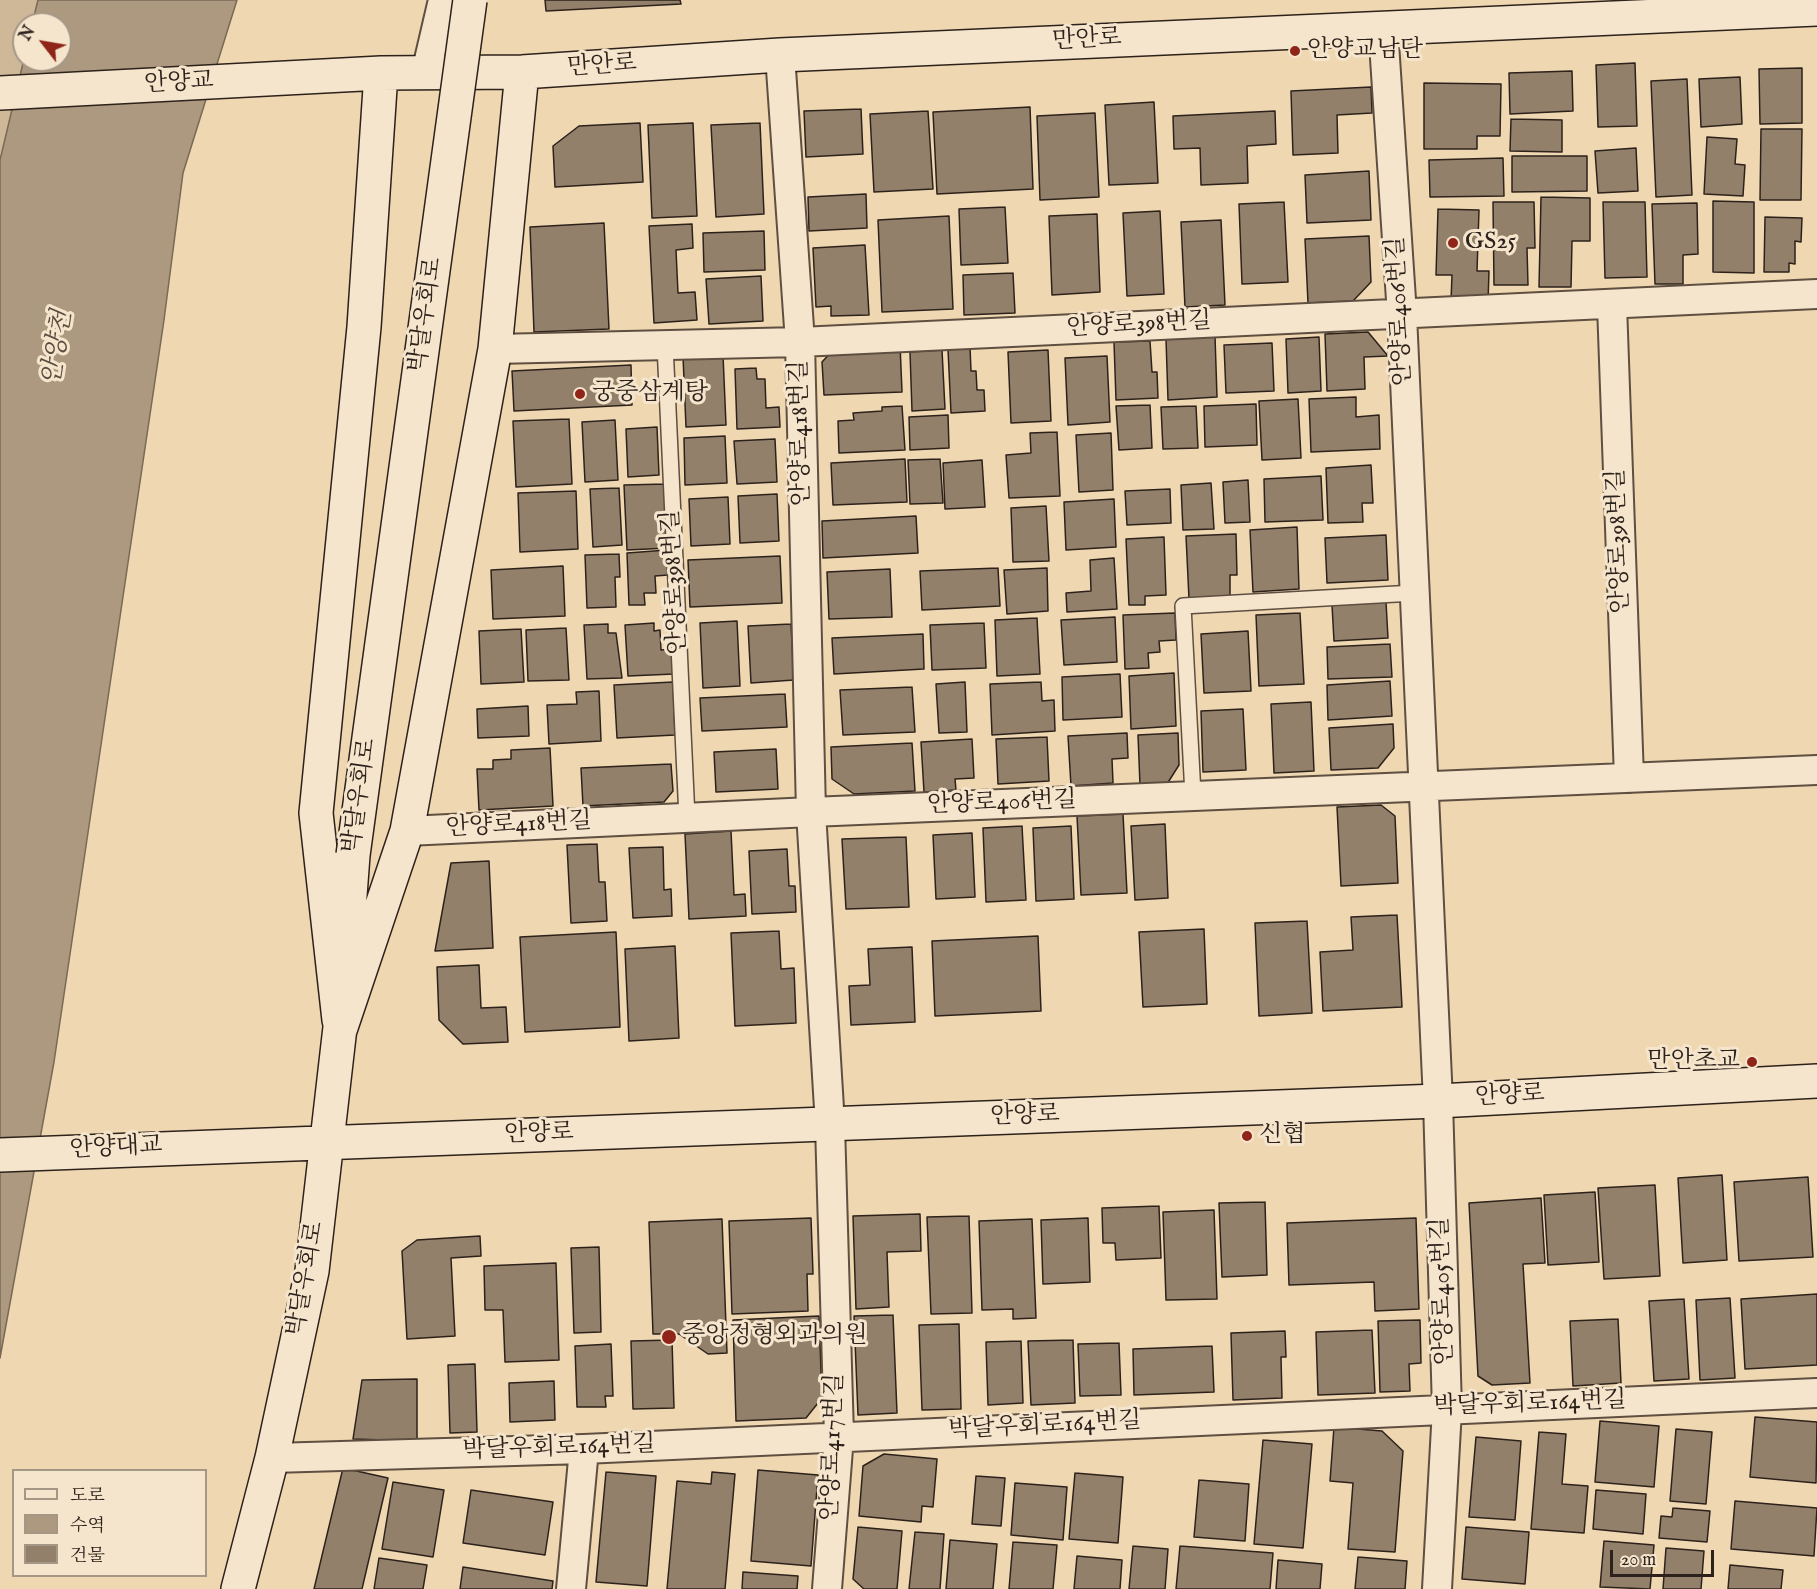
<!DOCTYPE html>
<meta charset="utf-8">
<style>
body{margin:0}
#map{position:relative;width:1817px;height:1589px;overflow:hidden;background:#efd7b2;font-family:"IM FELL English","Noto Serif KR",serif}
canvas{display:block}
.legend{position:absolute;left:12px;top:1469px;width:195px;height:108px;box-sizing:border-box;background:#f5e5cd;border:2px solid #a59786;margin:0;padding:8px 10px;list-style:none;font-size:18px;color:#2d221b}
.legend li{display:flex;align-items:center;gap:12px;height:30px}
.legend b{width:30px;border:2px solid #a59786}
.north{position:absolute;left:12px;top:12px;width:60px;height:60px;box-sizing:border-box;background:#f5e5cd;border:2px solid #a59786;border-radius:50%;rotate:301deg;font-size:16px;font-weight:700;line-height:24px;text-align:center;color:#2d221b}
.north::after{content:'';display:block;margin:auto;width:21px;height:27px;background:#8f2418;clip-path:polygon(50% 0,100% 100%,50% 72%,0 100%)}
.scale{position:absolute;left:1610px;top:1550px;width:104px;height:27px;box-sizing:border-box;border:3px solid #2d221b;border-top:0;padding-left:8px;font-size:18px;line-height:21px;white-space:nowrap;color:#2d221b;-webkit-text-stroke:4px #f5e5cd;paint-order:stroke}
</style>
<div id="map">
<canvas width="1817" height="1589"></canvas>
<ul class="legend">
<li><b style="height:8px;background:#f5e5cd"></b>도로</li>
<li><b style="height:16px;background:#ad997f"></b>수역</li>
<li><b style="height:16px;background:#92806a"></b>건물</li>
</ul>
<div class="north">N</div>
<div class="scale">20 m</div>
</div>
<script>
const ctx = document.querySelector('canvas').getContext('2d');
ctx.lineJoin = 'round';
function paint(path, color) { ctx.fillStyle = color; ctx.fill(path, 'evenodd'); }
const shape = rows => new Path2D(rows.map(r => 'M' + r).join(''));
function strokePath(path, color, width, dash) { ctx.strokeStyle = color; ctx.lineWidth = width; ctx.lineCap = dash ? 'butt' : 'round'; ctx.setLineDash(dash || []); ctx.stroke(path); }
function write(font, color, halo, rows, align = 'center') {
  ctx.font = font + ' "IM FELL English","Noto Serif KR",serif'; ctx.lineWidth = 6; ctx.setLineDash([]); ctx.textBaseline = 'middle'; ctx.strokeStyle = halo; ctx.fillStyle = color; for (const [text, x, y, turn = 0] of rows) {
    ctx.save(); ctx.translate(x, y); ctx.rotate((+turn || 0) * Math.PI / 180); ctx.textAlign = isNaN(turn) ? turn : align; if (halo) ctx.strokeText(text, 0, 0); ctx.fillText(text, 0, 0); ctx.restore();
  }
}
const green = shape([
 [0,0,38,0,32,24,24,24,24,59,0,160]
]);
const water = shape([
 [38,0,237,0,183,173,164,320,54,1062,0,1358,0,160,24,59,60,60,60,24,32,24,38,0]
]);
const building = shape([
 [545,0,680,0,681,4,546,11,545,0],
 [1635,63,1637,126,1598,127,1596,65,1635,63],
 [1802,68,1802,123,1760,124,1759,69,1802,68],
 [1572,71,1573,111,1510,114,1509,73,1572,71],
 [1740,77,1742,124,1701,127,1699,79,1740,77],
 [1687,79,1692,195,1656,197,1651,81,1687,79],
 [1424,83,1501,84,1500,136,1477,136,1477,149,1424,149,1424,83],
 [1371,87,1372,113,1337,115,1338,153,1293,155,1291,91,1371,87],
 [1154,102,1158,183,1109,185,1105,105,1154,102],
 [1030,107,1033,189,937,194,933,112,1030,107],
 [861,109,863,154,806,157,804,111,861,109],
 [928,111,933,189,874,192,870,114,928,111],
 [1275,111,1276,144,1247,146,1248,183,1201,185,1200,148,1174,149,1173,116,1275,111],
 [1095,113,1099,197,1040,200,1037,116,1095,113],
 [1511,119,1562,120,1562,152,1510,151,1511,119],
 [640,123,643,182,555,187,553,146,579,126,640,123],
 [693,123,697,216,652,218,648,125,693,123],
 [760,123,764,214,716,217,711,125,760,123],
 [1761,129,1802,129,1801,200,1760,200,1761,129],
 [1707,137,1737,139,1735,164,1745,165,1743,196,1704,194,1707,137],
 [1636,148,1638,191,1598,193,1595,151,1636,148],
 [1512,156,1587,156,1587,191,1512,192,1512,156],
 [1503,158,1504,196,1430,197,1429,160,1503,158],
 [1369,171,1371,220,1307,223,1305,175,1369,171],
 [866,194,867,228,809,231,808,197,866,194],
 [1541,197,1590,198,1590,241,1572,241,1571,287,1539,287,1541,197],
 [1713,201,1754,202,1754,273,1713,272,1713,201],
 [1284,202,1288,282,1242,284,1239,204,1284,202],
 [1493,202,1534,202,1535,248,1527,248,1528,285,1494,285,1493,202],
 [1603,202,1645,202,1647,277,1605,278,1603,202],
 [1697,203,1698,254,1683,255,1683,284,1655,284,1652,204,1697,203],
 [1005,207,1008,263,961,265,959,209,1005,207],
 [1438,209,1479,210,1477,271,1489,271,1488,302,1451,301,1452,275,1436,275,1438,209],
 [1160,211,1164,294,1127,296,1123,213,1160,211],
 [1097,214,1100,292,1052,295,1049,216,1097,214],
 [949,216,953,309,882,312,878,220,949,216],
 [1765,217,1802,218,1801,242,1795,241,1795,264,1789,263,1789,272,1764,272,1765,217],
 [1221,220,1225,305,1185,307,1181,222,1221,220],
 [604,223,609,329,534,332,530,227,604,223],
 [692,224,693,248,676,250,678,293,695,292,697,320,654,323,649,226,692,224],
 [764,231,765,270,704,272,703,233,764,231],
 [1369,236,1371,282,1353,301,1308,303,1305,239,1369,236],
 [865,245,869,315,831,316,831,306,816,307,813,248,865,245],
 [1013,273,1015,313,964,315,963,275,1013,273],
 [761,276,763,321,709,324,706,279,761,276],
 [1368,332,1388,356,1364,357,1365,389,1327,391,1325,334,1368,332],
 [1215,336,1217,397,1168,400,1166,339,1215,336],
 [1319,337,1321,391,1288,393,1286,339,1319,337],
 [1150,341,1152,372,1157,372,1158,398,1116,400,1114,342,1150,341],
 [1272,343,1274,391,1226,393,1224,345,1272,343],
 [900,344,902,392,824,395,822,362,836,347,900,344],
 [970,347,971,371,976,371,977,390,984,390,985,411,951,413,948,349,970,347],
 [942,350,945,409,912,411,910,352,942,350],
 [1048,350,1051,421,1011,423,1008,352,1048,350],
 [723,355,726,425,686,427,683,356,723,355],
 [1107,356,1110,422,1068,425,1065,358,1107,356],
 [631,365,632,405,514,411,512,371,631,365],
 [756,368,757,379,765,379,766,408,779,407,780,427,737,429,735,369,756,368],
 [1356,397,1356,417,1379,415,1380,449,1311,452,1309,399,1356,397],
 [1298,399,1301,458,1262,460,1259,401,1298,399],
 [1256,404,1257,445,1205,447,1204,406,1256,404],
 [1150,405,1152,448,1119,450,1116,406,1150,405],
 [902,406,905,450,839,453,838,421,854,420,853,413,882,411,882,407,902,406],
 [1196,406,1198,448,1163,449,1161,407,1196,406],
 [948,415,949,448,910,450,909,417,948,415],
 [569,419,572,484,516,487,513,421,569,419],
 [615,420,618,480,585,482,582,422,615,420],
 [657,427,659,475,628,477,626,429,657,427],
 [1057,432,1060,496,1009,498,1006,455,1031,453,1030,433,1057,432],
 [1111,433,1113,490,1079,492,1076,435,1111,433],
 [725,436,727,483,685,485,684,438,725,436],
 [775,439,777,482,737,484,734,441,775,439],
 [905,459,907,502,833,505,831,463,905,459],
 [940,459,943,503,910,504,908,460,940,459],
 [982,460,985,507,945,509,943,463,982,460],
 [1371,465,1373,503,1362,503,1363,522,1328,523,1326,468,1371,465],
 [1321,476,1323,520,1265,522,1264,479,1321,476],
 [1248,480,1250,522,1225,523,1223,482,1248,480],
 [1211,483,1214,529,1183,530,1181,485,1211,483],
 [666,484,669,548,627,550,624,485,666,484],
 [619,488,622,545,593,547,590,489,619,488],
 [1170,489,1171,523,1127,525,1125,491,1170,489],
 [576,491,578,549,520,552,518,493,576,491],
 [777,494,779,541,740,543,738,496,777,494],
 [728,497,730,544,691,546,689,499,728,497],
 [1114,499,1116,547,1066,550,1064,502,1114,499],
 [1046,506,1049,561,1013,562,1011,508,1046,506],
 [916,516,918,553,823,558,822,521,916,516],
 [1297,527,1299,589,1253,592,1250,530,1297,527],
 [1236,534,1237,575,1230,575,1230,596,1189,599,1186,536,1236,534],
 [1386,535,1388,580,1327,583,1325,538,1386,535],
 [1164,537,1166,595,1145,596,1145,605,1129,605,1126,539,1164,537],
 [667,550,668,575,655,576,656,593,644,593,645,605,629,605,627,553,667,550],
 [619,554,620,577,615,577,616,607,587,608,585,555,619,554],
 [780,556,782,603,690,607,688,560,780,556],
 [1114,558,1117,609,1067,612,1066,593,1091,591,1090,560,1114,558],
 [563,566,565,616,493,619,491,570,563,566],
 [998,568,1000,606,922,610,920,571,998,568],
 [1047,568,1048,611,1007,614,1004,570,1047,568],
 [890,569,892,617,829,619,827,572,890,569],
 [1386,602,1388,638,1334,641,1332,605,1386,602],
 [1175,613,1176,640,1159,641,1160,652,1148,653,1149,668,1125,669,1123,615,1175,613],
 [1300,613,1304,684,1259,686,1256,615,1300,613],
 [1115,617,1117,662,1064,665,1061,620,1115,617],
 [1037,618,1040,674,997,676,995,620,1037,618],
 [737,621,740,686,703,688,700,623,737,621],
 [654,623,654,631,660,630,661,650,672,649,674,674,628,676,625,625,654,623],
 [984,623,986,668,932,670,930,625,984,623],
 [608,624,608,633,616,633,622,678,587,679,584,625,608,624],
 [791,624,794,680,751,683,748,626,791,624],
 [566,628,569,680,528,681,526,630,566,628],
 [521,629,524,682,481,684,479,631,521,629],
 [1248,631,1251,691,1204,693,1201,634,1248,631],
 [923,634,924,669,834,674,832,638,923,634],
 [1390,644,1392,677,1328,679,1327,647,1390,644],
 [1174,673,1176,726,1131,729,1129,676,1174,673],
 [1120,674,1122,717,1063,720,1062,677,1120,674],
 [1390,681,1392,716,1328,720,1327,685,1390,681],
 [673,682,675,735,617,738,614,685,673,682],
 [965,682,967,732,939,733,936,684,965,682],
 [1041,682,1042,701,1054,700,1055,731,992,735,990,684,1041,682],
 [912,687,915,732,843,735,840,690,912,687],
 [599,691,601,741,549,744,547,705,577,704,576,692,599,691],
 [785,694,787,727,702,731,700,698,785,694],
 [1311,702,1314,771,1274,773,1271,704,1311,702],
 [528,706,529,736,478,738,477,709,528,706],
 [1243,709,1246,770,1203,772,1201,711,1243,709],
 [1393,724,1394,748,1378,768,1331,770,1329,728,1393,724],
 [1127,733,1128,758,1112,759,1113,783,1071,786,1068,736,1127,733],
 [1178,733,1179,765,1167,784,1140,785,1138,735,1178,733],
 [1047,737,1049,781,998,784,996,739,1047,737],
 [972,739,974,778,955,779,956,790,924,792,921,742,972,739],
 [912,743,915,791,854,794,832,779,831,747,912,743],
 [550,748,553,806,479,810,477,769,493,769,493,760,511,759,511,750,550,748],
 [776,749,778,789,716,792,714,752,776,749],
 [671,764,673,791,664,802,583,806,581,768,671,764],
 [1381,805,1395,816,1398,883,1341,886,1337,807,1381,805],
 [1123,814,1127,893,1081,895,1077,816,1123,814],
 [1165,824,1168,898,1135,900,1131,826,1165,824],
 [1022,826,1026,900,986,902,983,828,1022,826],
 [1071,826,1074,899,1036,901,1033,828,1071,826],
 [731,831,734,895,745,894,746,916,689,919,685,834,731,831],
 [972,833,975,897,936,899,933,835,972,833],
 [906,837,909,907,846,909,842,839,906,837],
 [597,844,599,882,605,882,607,921,571,923,567,845,597,844],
 [663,847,664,890,671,889,672,916,633,918,629,848,663,847],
 [787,849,789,886,795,886,796,912,752,914,749,851,787,849],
 [489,861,493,948,435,951,451,863,489,861],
 [1397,915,1402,1007,1323,1011,1320,952,1353,950,1351,917,1397,915],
 [1307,921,1312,1013,1259,1016,1255,923,1307,921],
 [1204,929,1207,1004,1143,1007,1139,932,1204,929],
 [779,931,781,969,794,968,796,1023,735,1026,731,933,779,931],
 [616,932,620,1027,525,1032,520,937,616,932],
 [1038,936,1041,1011,935,1016,932,941,1038,936],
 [675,946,679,1038,629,1041,625,949,675,946],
 [912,947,915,1022,851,1025,849,986,870,985,868,949,912,947],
 [479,965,481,1008,506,1007,508,1042,463,1044,439,1020,437,967,479,965],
 [1722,1175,1727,1260,1683,1263,1678,1178,1722,1175],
 [1808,1177,1813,1257,1739,1261,1734,1182,1808,1177],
 [1655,1185,1660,1276,1604,1279,1598,1188,1655,1185],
 [1595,1192,1599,1262,1548,1265,1544,1195,1595,1192],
 [1541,1198,1545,1263,1523,1264,1530,1383,1492,1385,1478,1376,1469,1203,1541,1198],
 [1265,1202,1267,1275,1222,1277,1219,1203,1265,1202],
 [1159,1206,1161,1258,1116,1260,1115,1243,1103,1243,1102,1208,1159,1206],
 [1214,1210,1217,1299,1166,1300,1163,1212,1214,1210],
 [920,1214,921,1251,887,1252,889,1307,856,1309,853,1216,920,1214],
 [969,1216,972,1313,931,1314,927,1217,969,1216],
 [811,1218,813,1274,807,1274,808,1311,732,1314,729,1221,811,1218],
 [1088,1218,1090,1282,1043,1284,1041,1220,1088,1218],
 [1416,1218,1419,1309,1375,1311,1374,1282,1289,1285,1287,1223,1416,1218],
 [722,1219,727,1353,708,1354,679,1334,653,1334,649,1222,722,1219],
 [1032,1219,1036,1318,1013,1319,1013,1309,982,1310,979,1221,1032,1219],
 [480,1236,481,1256,451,1258,455,1336,407,1339,402,1251,417,1240,480,1236],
 [599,1247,601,1332,574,1333,571,1248,599,1247],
 [556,1263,559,1360,505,1362,503,1310,485,1310,484,1266,556,1263],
 [1817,1294,1817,1365,1745,1369,1741,1299,1817,1294],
 [1730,1298,1735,1378,1700,1380,1696,1300,1730,1298],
 [1684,1299,1689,1379,1654,1381,1649,1301,1684,1299],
 [893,1315,897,1413,858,1415,854,1316,893,1315],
 [819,1316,822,1398,806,1418,736,1421,733,1320,819,1316],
 [1618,1319,1621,1383,1573,1386,1570,1321,1618,1319],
 [1420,1320,1421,1363,1409,1364,1410,1391,1380,1392,1378,1321,1420,1320],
 [959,1324,961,1409,922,1410,919,1325,959,1324],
 [1372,1330,1375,1393,1318,1395,1316,1332,1372,1330],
 [1285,1331,1286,1357,1281,1357,1282,1398,1233,1400,1231,1333,1285,1331],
 [672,1340,674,1408,633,1409,631,1341,672,1340],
 [1073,1340,1075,1403,1031,1405,1028,1341,1073,1340],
 [1021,1341,1023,1403,988,1405,986,1342,1021,1341],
 [1119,1343,1121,1395,1080,1396,1078,1344,1119,1343],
 [611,1344,613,1396,605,1396,606,1407,577,1407,575,1346,611,1344],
 [1212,1346,1214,1392,1134,1395,1133,1349,1212,1346],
 [475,1364,477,1432,450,1433,448,1365,475,1364],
 [417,1379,417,1441,353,1439,362,1380,417,1379],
 [554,1381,555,1420,510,1422,509,1383,554,1381],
 [1755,1417,1817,1422,1816,1483,1750,1477,1755,1417],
 [1600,1421,1659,1426,1654,1487,1595,1482,1600,1421],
 [1334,1427,1382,1431,1403,1451,1395,1552,1348,1549,1353,1483,1330,1481,1334,1427],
 [1676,1429,1712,1432,1706,1504,1670,1501,1676,1429],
 [1539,1432,1566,1434,1562,1484,1588,1486,1584,1533,1531,1529,1539,1432],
 [1476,1437,1521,1441,1515,1520,1469,1517,1476,1437],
 [1263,1440,1312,1444,1303,1548,1254,1544,1263,1440],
 [884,1454,937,1459,933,1507,922,1506,921,1522,859,1516,863,1466,884,1454],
 [343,1468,388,1478,362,1589,314,1589,343,1468],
 [758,1470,818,1475,811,1566,751,1561,758,1470],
 [606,1472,656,1476,647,1586,596,1582,606,1472],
 [712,1472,735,1474,725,1589,667,1589,677,1481,711,1484,712,1472],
 [1075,1473,1123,1477,1118,1543,1069,1539,1075,1473],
 [976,1476,1005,1478,1001,1526,972,1524,976,1476],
 [1199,1480,1249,1484,1245,1541,1194,1537,1199,1480],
 [393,1482,444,1490,433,1557,382,1549,393,1482],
 [1015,1483,1067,1487,1063,1540,1011,1535,1015,1483],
 [471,1490,553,1502,545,1555,463,1543,471,1490],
 [1596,1490,1646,1494,1643,1534,1593,1529,1596,1490],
 [1735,1501,1817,1508,1814,1556,1731,1549,1735,1501],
 [1673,1508,1710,1511,1707,1542,1659,1538,1661,1516,1672,1517,1673,1508],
 [858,1527,902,1531,897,1589,864,1589,853,1579,858,1527],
 [1466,1527,1529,1532,1525,1584,1462,1579,1466,1527],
 [915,1532,944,1534,940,1589,909,1589,915,1532],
 [950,1540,997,1544,993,1589,946,1589,950,1540],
 [1604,1541,1654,1545,1650,1589,1600,1587,1604,1541],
 [1013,1542,1057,1545,1053,1589,1009,1589,1013,1542],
 [1133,1546,1168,1549,1165,1589,1129,1589,1133,1546],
 [1180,1546,1273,1553,1270,1589,1176,1589,1180,1546],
 [1666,1548,1704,1551,1701,1589,1663,1589,1666,1548],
 [1077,1556,1122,1560,1120,1589,1074,1589,1077,1556],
 [1358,1557,1407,1561,1405,1589,1355,1589,1358,1557],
 [379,1558,427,1565,423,1589,374,1589,379,1558],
 [1278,1560,1322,1564,1320,1589,1276,1589,1278,1560],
 [1730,1565,1783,1570,1781,1589,1728,1589,1730,1565],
 [463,1567,553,1581,552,1589,460,1589,463,1567],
 [743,1572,798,1576,797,1589,742,1589,743,1572]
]);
const lane = shape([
 [665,345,687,818],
 [1193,795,1183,606,1414,593]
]);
const street = shape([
 [1383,28,1402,315,1438,1101,1447,1409,1437,1589],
 [780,55,800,342,811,812,830,1125,839,1436,827,1589],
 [426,73,443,0],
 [1612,305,1629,778],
 [495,349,800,342,1817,294],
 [407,831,811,812,1817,770],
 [272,1458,584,1449,1817,1393],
 [571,1589,584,1449]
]);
const secondary = shape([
 [0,93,381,73,522,72,780,55,1817,9],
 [346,950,353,855],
 [339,1020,316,813,364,327,381,73],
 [340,1030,407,831,495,349,522,72],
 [0,1155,1438,1101,1817,1081],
 [238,1589,272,1458,312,1271,342,1010]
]);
const secondaryBridge = shape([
 [353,855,470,0]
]);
const markers = [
 [1295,51,6,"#8f2418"],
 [1453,243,6,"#8f2418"],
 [580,394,6,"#8f2418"],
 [1752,1062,6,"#8f2418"],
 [1247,1136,6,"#8f2418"],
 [669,1337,8,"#8f2418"]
];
const streetNames = [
 ["만안로",1087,41,-3],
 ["만안로",602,67,-4],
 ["안양교",179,84,-3],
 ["안양로406번길",1401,311,-93],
 ["박달우회로",427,315,-82],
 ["안양로398번길",1139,326,-3],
 ["안양로418번길",802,433,-91],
 ["안양로398번길",1620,541,-92],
 ["안양로398번길",676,582,-93],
 ["박달우회로",361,796,-82],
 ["안양로406번길",1002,804,-2],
 ["안양로418번길",519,826,-3],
 ["안양로",1510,1097,-3],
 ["안양로",1025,1117,-2],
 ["안양로",539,1135,-2],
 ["안양대교",116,1149,-3],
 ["박달우회로",307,1279,-80],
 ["안양로405번길",1444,1291,-92],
 ["박달우회로164번길",1530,1405,-2],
 ["박달우회로164번길",1045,1427,-3],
 ["안양로417번길",834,1447,-88],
 ["박달우회로164번길",559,1449,-2]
];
const poiNames = [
 ["안양교남단",1307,51],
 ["GS25",1465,243],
 ["궁중삼계탕",592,394],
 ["만안초교",1740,1062,"right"],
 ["신협",1259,1136],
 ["중앙정형외과의원",682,1337]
];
const waterNames = [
 ["안양천",59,348,-81]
];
paint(green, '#ceb898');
paint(water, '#ad997f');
strokePath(water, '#7a6957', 1.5);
paint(building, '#92806a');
strokePath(building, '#2d221b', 1.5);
strokePath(lane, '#5e4f41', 18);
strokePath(street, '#5e4f41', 32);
strokePath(secondary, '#2d221b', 36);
strokePath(lane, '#f5e5cd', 15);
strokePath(street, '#f5e5cd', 28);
strokePath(secondary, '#f5e5cd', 33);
strokePath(secondaryBridge, '#2d221b', 36, []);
strokePath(secondaryBridge, '#f5e5cd', 33);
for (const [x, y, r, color] of markers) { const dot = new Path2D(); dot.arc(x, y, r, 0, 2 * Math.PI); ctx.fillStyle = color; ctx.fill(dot); strokePath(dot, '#f5e5cd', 2); }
write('24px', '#2d221b', '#f5e5cd', streetNames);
write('24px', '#2d221b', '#f5e5cd', poiNames, 'left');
write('italic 26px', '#5a4c3e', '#f5e5cd', waterNames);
</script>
